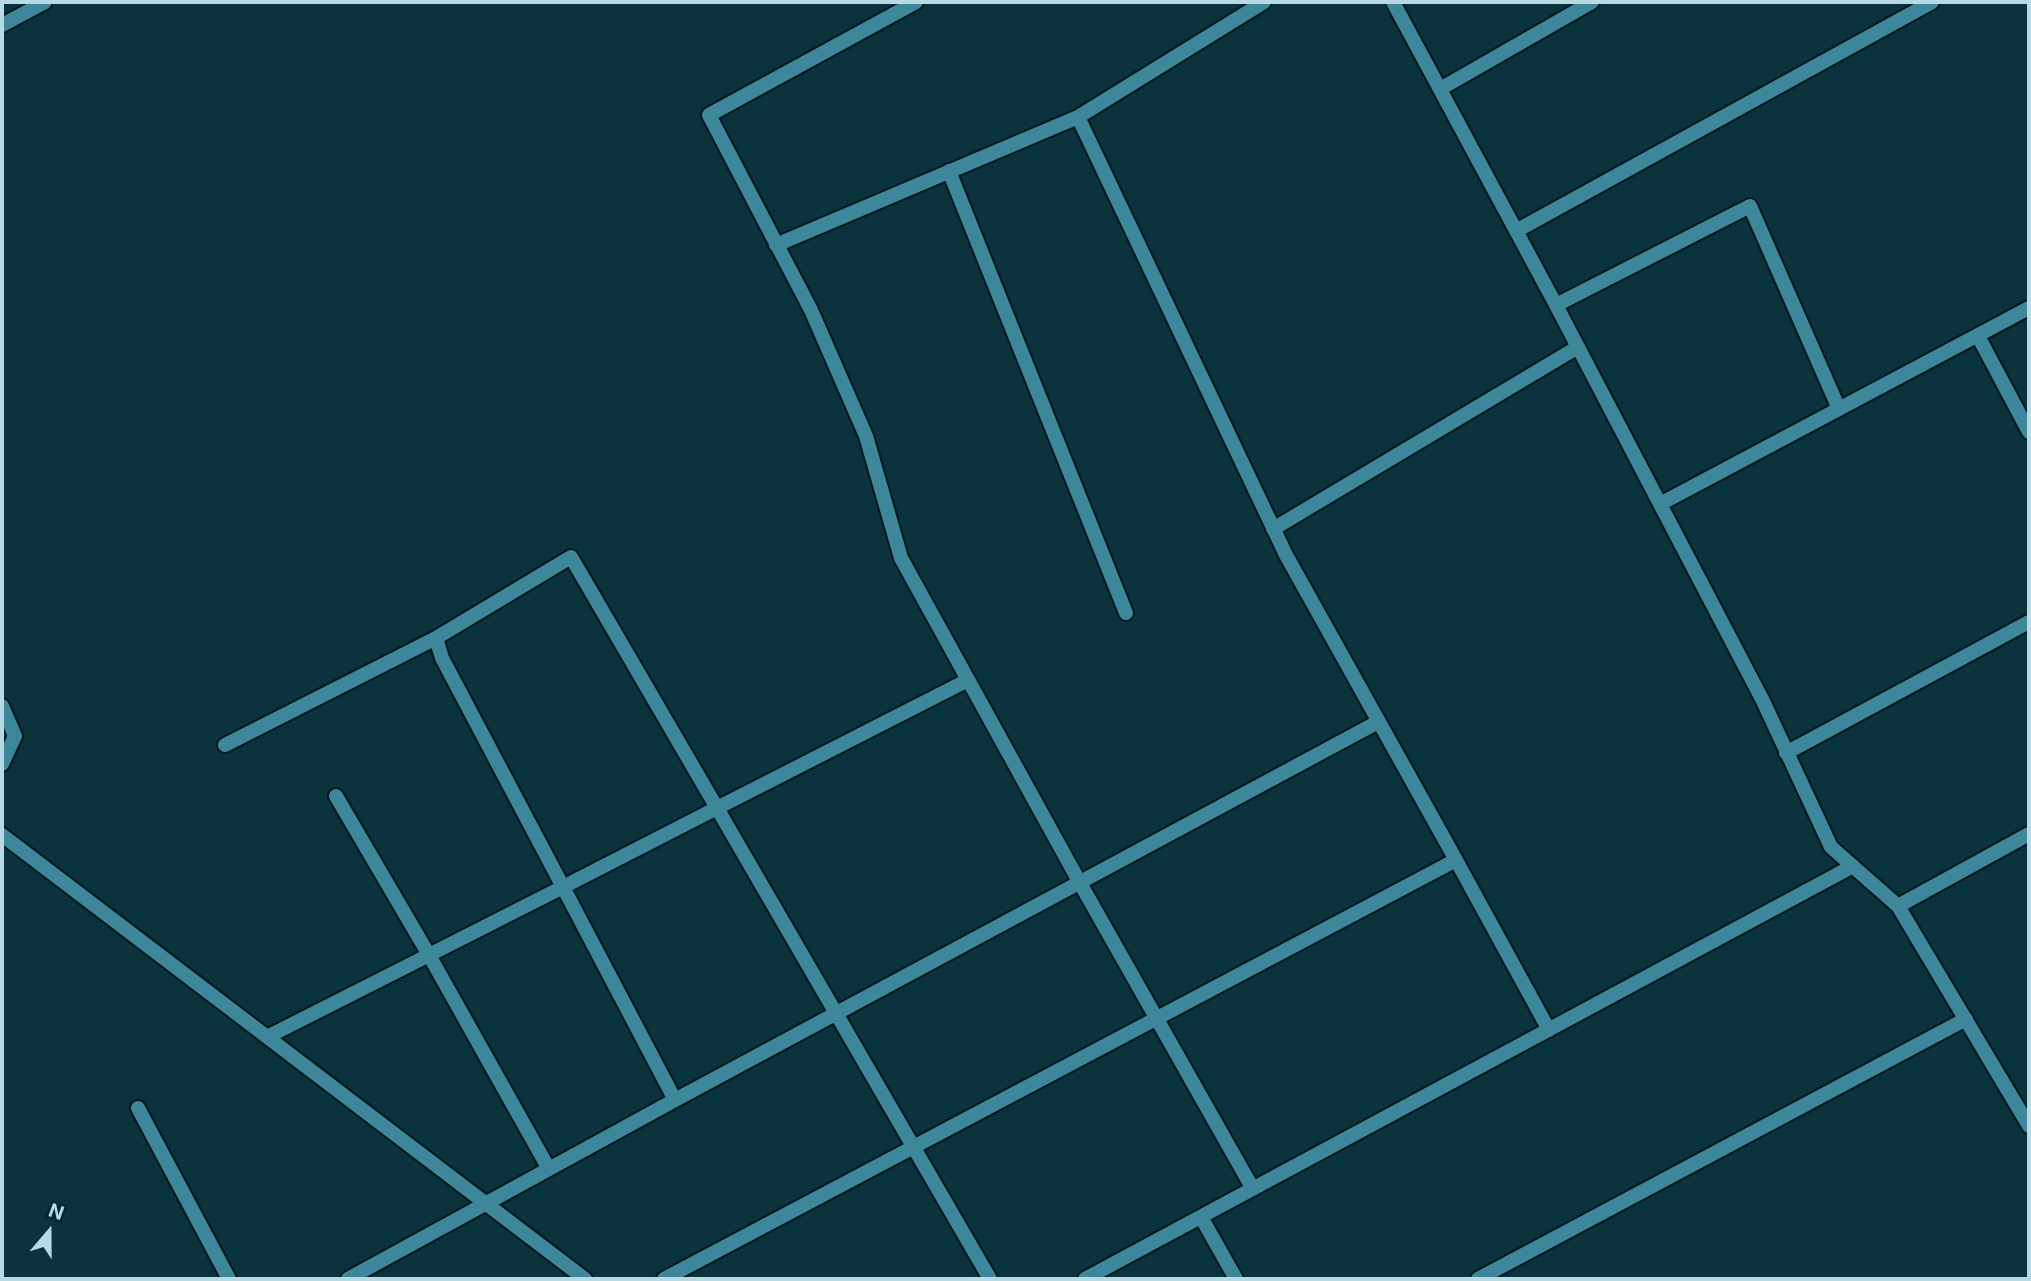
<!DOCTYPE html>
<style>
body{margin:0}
#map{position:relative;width:2031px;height:1281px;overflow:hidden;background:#0b333d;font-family:Inter,sans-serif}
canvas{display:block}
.frame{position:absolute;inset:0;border:4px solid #b8dae4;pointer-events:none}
.north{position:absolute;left:14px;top:1197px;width:70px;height:70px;-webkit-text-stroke:5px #002933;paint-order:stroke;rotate:20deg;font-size:19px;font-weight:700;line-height:28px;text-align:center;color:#b8dae4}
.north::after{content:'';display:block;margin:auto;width:24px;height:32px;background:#b8dae4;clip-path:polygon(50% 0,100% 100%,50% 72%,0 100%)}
</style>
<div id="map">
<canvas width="2031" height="1281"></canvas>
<div class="frame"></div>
<div class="north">N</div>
</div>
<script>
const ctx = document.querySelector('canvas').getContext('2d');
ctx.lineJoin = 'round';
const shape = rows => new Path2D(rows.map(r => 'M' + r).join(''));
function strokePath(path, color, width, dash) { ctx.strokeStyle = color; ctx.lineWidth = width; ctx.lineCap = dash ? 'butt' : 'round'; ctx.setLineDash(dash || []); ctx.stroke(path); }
const minor = shape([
 [916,2,709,115,811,310,866,436,901,558,1080,883,1253,1189],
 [1264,2,1078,117,1286,555,1456,860],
 [1393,2,1556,305,1763,701,1831,847,1898,906],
 [2,25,45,2],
 [1440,89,1592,2],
 [949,171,1126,613],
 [1516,231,1932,2],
 [776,245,1078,117],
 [1556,305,1750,206,1839,409],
 [1978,336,2029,432],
 [1660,504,2029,308],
 [1273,529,1578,347],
 [968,680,717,808,990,1279],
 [2,706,15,736,2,764],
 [225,745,436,638],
 [1786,753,2029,622],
 [336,796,429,955,549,1169],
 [2029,834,1898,906,2029,1126],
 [2,835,585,1279],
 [267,1037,429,955,563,887,717,808,571,557,436,638,442,658,563,887,675,1100,1378,722],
 [138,1108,229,1279],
 [1201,1217,1236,1279],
 [348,1279,675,1100],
 [664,1279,1456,860,1549,1030],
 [1085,1279,1853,866],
 [1478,1279,1966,1019]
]);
strokePath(minor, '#03191f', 18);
strokePath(minor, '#3e879a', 14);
</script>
